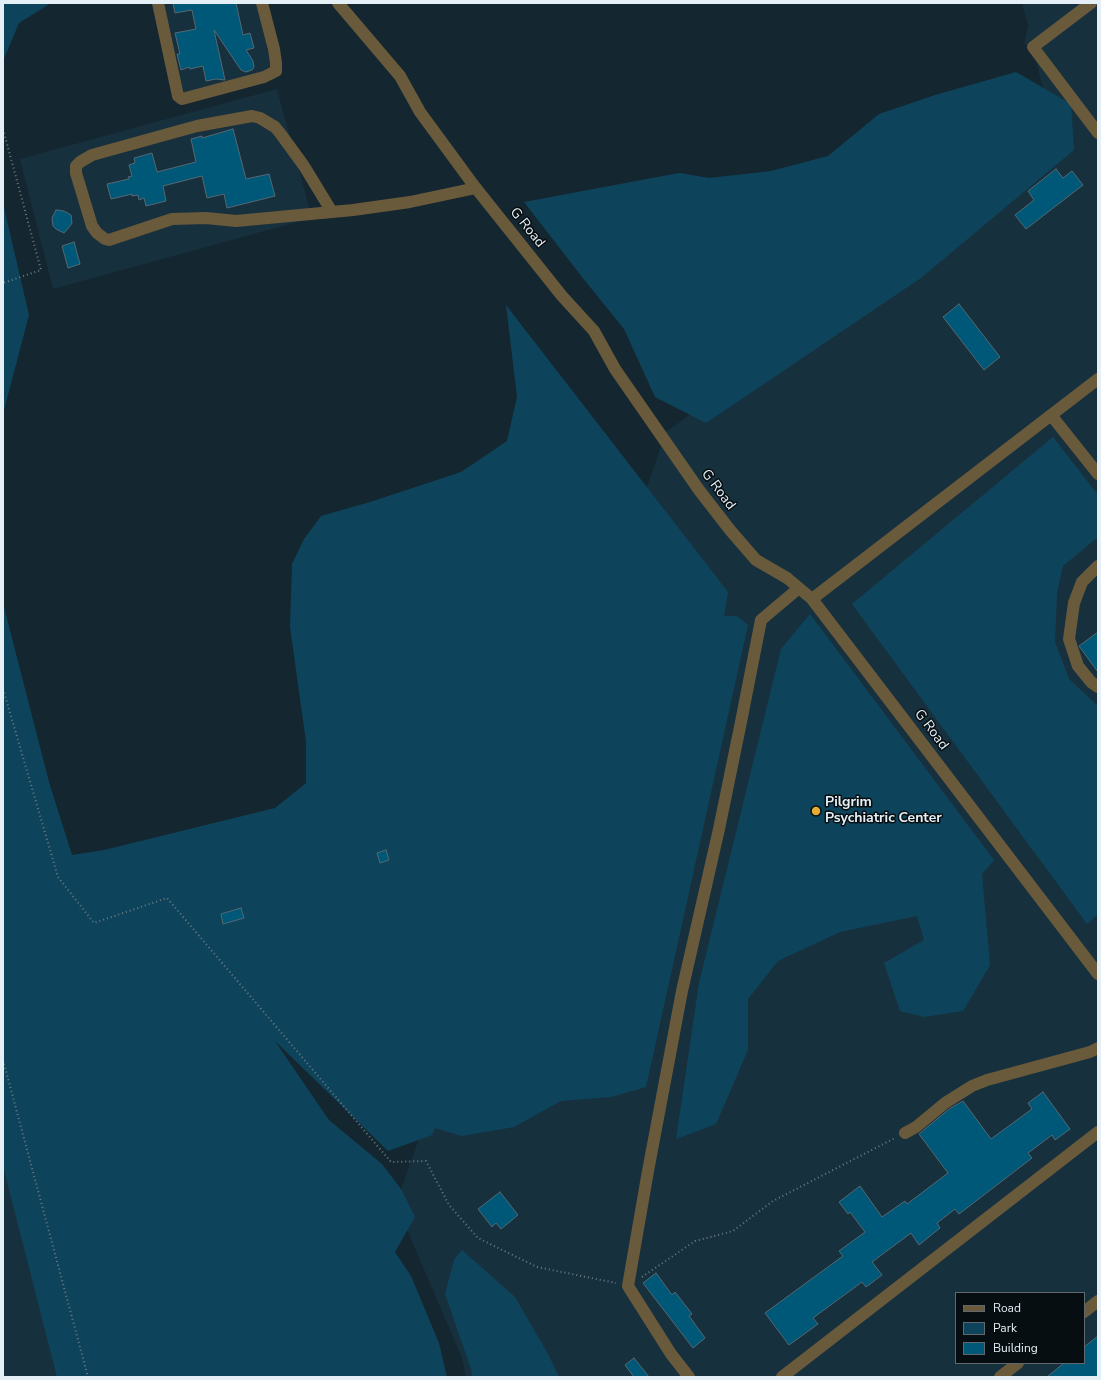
<!DOCTYPE html>
<style>
body{margin:0}
#map{position:relative;width:1101px;height:1380px;overflow:hidden;background:#14262f;font-family:"Nunito Sans",sans-serif}
canvas{display:block}
.frame{position:absolute;inset:0;border:4px solid #e5f0f6;pointer-events:none}
.legend{position:absolute;left:955px;top:1292px;width:130px;height:72px;box-sizing:border-box;background:#070e12;border:1px solid #60686d;margin:0;padding:5px 7px;list-style:none;font-size:12px;color:#e5f0f6}
.legend li{display:flex;align-items:center;gap:8px;height:20px}
.legend b{width:20px;border:1px solid #60686d}
</style>
<div id="map">
<canvas width="1101" height="1380"></canvas>
<div class="frame"></div>
<ul class="legend">
<li><b style="height:5px;background:#6a5a3c"></b>Road</li>
<li><b style="height:11px;background:#0e445b"></b>Park</li>
<li><b style="height:11px;background:#005878"></b>Building</li>
</ul>
</div>
<script>
const ctx = document.querySelector('canvas').getContext('2d');
ctx.lineJoin = 'round';
function paint(path, color) { ctx.fillStyle = color; ctx.fill(path, 'evenodd'); }
const shape = rows => new Path2D(rows.map(r => 'M' + r).join(''));
function strokePath(path, color, width, dash) { ctx.strokeStyle = color; ctx.lineWidth = width; ctx.lineCap = dash ? 'butt' : 'round'; ctx.setLineDash(dash || []); ctx.stroke(path); }
function write(font, color, halo, rows, align = 'center') {
  ctx.font = font + ' "Nunito Sans",sans-serif'; ctx.lineWidth = 3; ctx.setLineDash([]); ctx.textBaseline = 'middle'; ctx.strokeStyle = halo; ctx.fillStyle = color; for (const [text, x, y, turn = 0] of rows) {
    ctx.save(); ctx.translate(x, y); ctx.rotate((+turn || 0) * Math.PI / 180); ctx.textAlign = isNaN(turn) ? turn : align; if (halo) ctx.strokeText(text, 0, 0); ctx.fillText(text, 0, 0); ctx.restore();
  }
}
const built = shape([
 [152,3,259,3,276,79,177,104],
 [1022,3,1098,3,1098,1377,466,1377,462,1358,396,1204,666,432,1057,148,1034,52,1024,43,1028,26],
 [956,1293,1084,1293,1084,1363,956,1363],
 [277,89,312,218,53,289,20,159],
 [3,1095,81,1377,3,1377]
]);
const green = shape([
 [3,3,51,3,19,23,3,61],
 [1016,72,1071,104,1074,150,921,278,706,423,655,397,624,329,582,277,524,202,668,175,680,173,709,178,771,171,828,156,879,114,935,95],
 [3,203,29,315,3,414],
 [506,305,728,592,724,616,737,616,748,625,646,1087,611,1097,561,1101,514,1127,462,1136,435,1128,432,1135,388,1151,275,1041,329,1120,382,1164,401,1189,415,1217,395,1252,411,1276,439,1343,447,1377,57,1377,3,1166,3,603,49,782,72,855,104,850,275,808,306,783,306,742,290,627,292,564,304,539,321,516,370,502,461,472,507,441,517,397],
 [1053,437,1098,495,1098,537,1063,566,1057,593,1055,642,1069,679,1098,706,1098,914,1087,924,852,604],
 [810,614,994,860,982,874,990,965,963,1011,924,1017,900,1011,884,963,924,940,917,916,840,932,778,961,748,999,748,1050,716,1124,676,1139,699,983,781,649],
 [462,1250,515,1297,548,1354,559,1377,472,1377,471,1369,445,1294,454,1260]
]);
const building = shape([
 [173,3,236,3,243,35,250,33,254,48,246,50,253,61,254,67,252,70,246,72,241,70,214,30,225,80,216,79,206,81,203,66,190,69,189,67,181,70,177,54,180,54,175,33,196,29,192,10,175,13,173,3],
 [233,129,246,179,269,174,275,196,227,208,224,194,207,198,202,176,163,186,166,201,146,206,144,198,139,200,138,195,132,196,132,194,111,199,107,184,129,179,128,177,132,176,129,165,135,163,134,158,152,153,157,172,196,162,191,139,202,136,202,138,233,129],
 [1056,169,1063,178,1072,171,1083,185,1026,229,1015,215,1034,200,1028,191,1056,169],
 [56,210,64,211,71,215,72,223,70,226,64,233,56,229,53,226,52,218,56,210],
 [74,242,80,264,68,268,62,246,74,242],
 [959,304,1000,357,984,370,943,317,959,304],
 [1098,632,1098,672,1079,646,1098,632],
 [386,850,389,860,380,863,377,853,386,850],
 [241,908,244,918,223,924,221,914,241,908],
 [1043,1092,1070,1129,1055,1140,1052,1135,1028,1153,1032,1158,959,1214,955,1209,937,1223,940,1228,919,1245,911,1233,872,1262,882,1275,866,1287,862,1282,813,1318,818,1324,789,1345,765,1313,843,1256,839,1251,865,1232,850,1212,848,1214,839,1202,860,1186,882,1217,905,1201,907,1204,948,1173,919,1134,949,1109,963,1101,991,1139,1032,1109,1028,1103,1043,1092],
 [500,1192,518,1215,501,1229,496,1223,492,1227,478,1209,500,1192],
 [656,1273,672,1295,675,1292,692,1314,689,1316,705,1338,693,1348,643,1283,656,1273],
 [1098,1336,1098,1377,1047,1377,1064,1363,1084,1363,1084,1347,1098,1336],
 [634,1358,649,1377,634,1377,625,1365,634,1358]
]);
const path = shape([
 [3,129,41,270,3,283],
 [3,689,58,877,94,923,167,898,391,1162,426,1161,449,1205,478,1238,537,1267,616,1283],
 [3,1060,88,1377],
 [642,1277,695,1241,733,1231,773,1201,895,1138]
]);
const minor = shape([
 [158,3,178,96,182,99,264,77,276,71,276,63,274,49,262,3],
 [338,3,400,76,420,112,475,187,562,296,594,331,615,369,699,490,730,530,756,560,787,578,812,599,1098,974],
 [1091,3,1033,47,1098,133],
 [332,212,304,166,280,133,275,127,260,118,252,116,197,126,92,155,80,162,76,166,76,173,92,226,97,233,105,239,109,240,172,219,206,218,236,221,332,212,353,210,410,202,476,188],
 [1051,415,1098,474],
 [1098,566,1082,582,1074,603,1069,639,1078,666,1091,682,1098,687],
 [812,599,1098,379],
 [905,1133,916,1127,945,1103,972,1086,987,1080,1090,1052,1098,1048],
 [1084,1312,1098,1301],
 [689,1377,671,1354,628,1286,648,1171,682,991,719,829,741,722,761,620,799,588],
 [782,1377,1098,1132],
 [1000,1377,1018,1363]
]);
const markers = [
 [816,811,5,"#e6ad36"]
];
const streetNames = [
 ["G Road",527,228,51],
 ["G Road",718,490,53],
 ["G Road",931,730,53]
];
const poiNames = [
 ["Pilgrim",825,803],
 ["Psychiatric Center",825,819]
];
paint(built, '#17303d');
paint(green, '#0e445b');
paint(building, '#005878');
strokePath(building, '#546872', 1);
strokePath(path, '#6c7b82', 2, [1, 3]);
strokePath(minor, '#6a5a3c', 12);
for (const [x, y, r, color] of markers) { const dot = new Path2D(); dot.arc(x, y, r, 0, 2 * Math.PI); ctx.fillStyle = color; ctx.fill(dot); strokePath(dot, '#070e12', 1.5); }
write('14px', '#e5f0f6', '#070e12', streetNames);
write('bold 14px', '#e5f0f6', '#070e12', poiNames, 'left');
</script>
